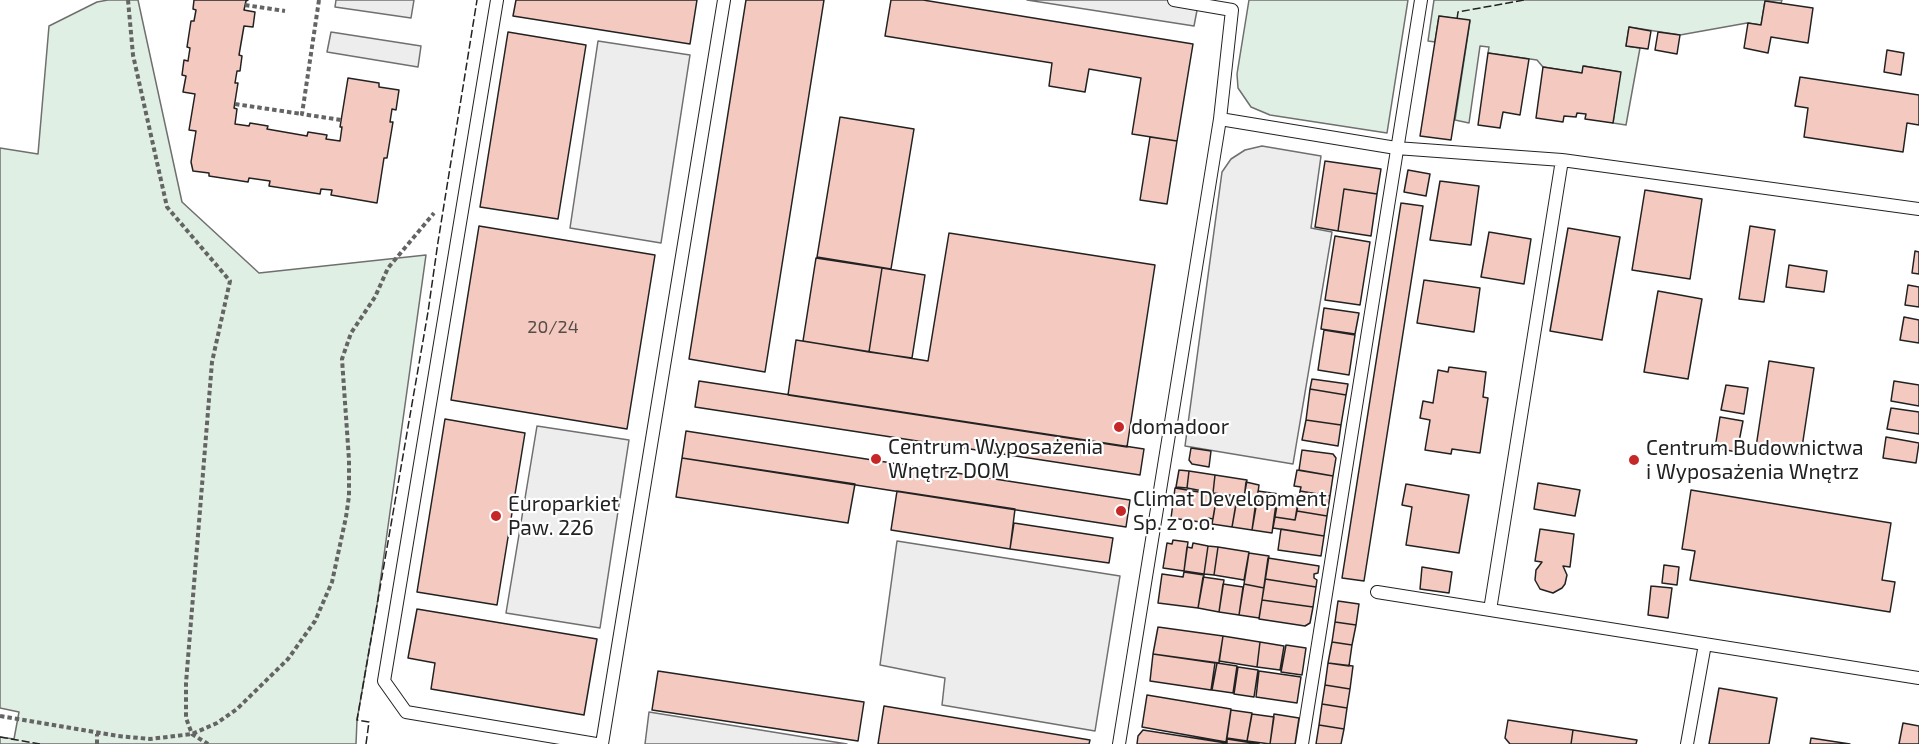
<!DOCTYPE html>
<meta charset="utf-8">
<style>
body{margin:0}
canvas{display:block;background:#fff}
</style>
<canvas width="1919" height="744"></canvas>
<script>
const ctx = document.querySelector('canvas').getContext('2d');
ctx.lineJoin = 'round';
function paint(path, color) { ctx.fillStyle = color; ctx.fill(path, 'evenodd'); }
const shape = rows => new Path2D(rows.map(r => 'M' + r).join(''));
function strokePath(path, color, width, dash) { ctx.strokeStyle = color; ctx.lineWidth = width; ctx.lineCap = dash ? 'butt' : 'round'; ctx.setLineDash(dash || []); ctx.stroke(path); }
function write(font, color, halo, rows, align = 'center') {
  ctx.font = font + ' "Exo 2",sans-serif'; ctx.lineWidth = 4.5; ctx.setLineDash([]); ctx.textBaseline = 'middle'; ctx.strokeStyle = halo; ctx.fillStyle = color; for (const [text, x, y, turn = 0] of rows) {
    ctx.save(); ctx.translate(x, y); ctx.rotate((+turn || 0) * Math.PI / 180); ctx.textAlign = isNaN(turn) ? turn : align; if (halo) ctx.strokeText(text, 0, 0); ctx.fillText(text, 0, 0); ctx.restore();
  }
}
const green = shape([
 [108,0,138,0,182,202,259,273,426,255,377,605,357,720,356,744,0,744,0,737,14,739,19,712,0,708,0,148,38,154,49,26,97,2,108,0],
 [1249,0,1408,0,1387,133,1270,115,1251,107,1238,88,1237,74,1249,0],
 [1434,0,1782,0,1781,3,1765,1,1761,25,1747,23,1680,35,1629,27,1626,46,1640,48,1626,125,1613,123,1620,72,1584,66,1582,73,1543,67,1537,60,1488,53,1489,47,1480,46,1469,123,1455,120,1470,21,1439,16,1435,42,1428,41,1434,0]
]);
const parking = shape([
 [336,0,414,0,411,18,335,7,336,0],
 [1027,0,1199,0,1194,26,1027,0],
 [331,32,421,46,418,67,327,52,331,32],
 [598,41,690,55,661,243,570,228,598,41],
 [1262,146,1321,156,1311,228,1332,232,1293,464,1185,446,1222,172,1231,159,1245,150,1262,146],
 [537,426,629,440,600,628,506,613,537,426],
 [897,541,1120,576,1095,731,942,705,945,678,880,665,897,541],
 [649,712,847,744,645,744,649,712]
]);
const building = shape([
 [194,0,248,0,246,1,244,10,255,12,253,27,244,26,239,55,242,56,240,71,237,71,235,83,238,83,234,108,237,109,235,124,249,126,250,123,268,126,267,129,307,136,308,132,327,135,326,139,340,141,342,127,340,127,348,78,379,83,379,87,399,90,396,110,392,109,390,122,393,122,387,158,384,158,377,203,331,195,332,190,321,189,320,194,269,186,270,181,249,178,248,182,209,176,209,173,193,171,191,162,196,131,189,130,195,94,183,92,186,76,182,75,184,60,188,61,190,48,187,47,191,21,194,21,196,10,193,9,194,0],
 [516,0,697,0,690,44,513,16,516,0],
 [746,0,824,0,765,372,689,359,746,0],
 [891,0,923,0,1193,44,1177,141,1132,134,1141,78,1089,69,1085,92,1049,86,1052,63,885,36,891,0],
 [1765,1,1813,8,1808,43,1771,37,1768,53,1744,48,1748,23,1761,25,1765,1],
 [1439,16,1470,20,1451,140,1420,136,1439,16],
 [1629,27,1651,31,1648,49,1626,46,1629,27],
 [508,32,586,45,558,219,480,207,508,32],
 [1658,32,1680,35,1677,54,1655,50,1658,32],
 [1887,50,1904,53,1901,75,1884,72,1887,50],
 [1488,53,1529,59,1520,115,1503,112,1500,128,1478,125,1488,53],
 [1583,66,1621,72,1613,123,1585,119,1586,114,1577,113,1576,117,1564,116,1563,122,1536,118,1543,67,1582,73,1583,66],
 [1800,77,1919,95,1919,125,1907,123,1903,152,1804,137,1808,108,1795,106,1800,77],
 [840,117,914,129,891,269,817,257,840,117],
 [1150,137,1177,141,1167,204,1140,200,1150,137],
 [1325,161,1381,169,1377,194,1344,189,1338,231,1315,227,1325,161],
 [1408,170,1430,174,1426,196,1404,192,1408,170],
 [1440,181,1479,186,1471,245,1430,240,1440,181],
 [1344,189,1377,194,1371,236,1338,231,1344,189],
 [1645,190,1702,199,1690,279,1632,270,1645,190],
 [1401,203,1423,206,1364,581,1342,578,1401,203],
 [479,226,655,255,627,429,451,400,479,226],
 [1750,226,1775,230,1764,302,1739,299,1750,226],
 [1568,228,1620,237,1602,340,1550,331,1568,228],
 [1489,232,1531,239,1524,284,1481,277,1489,232],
 [949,233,1155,265,1127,447,788,395,796,340,928,361,949,233],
 [1335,236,1370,242,1360,305,1325,300,1335,236],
 [1915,251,1919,252,1919,274,1912,273,1915,251],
 [816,258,882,268,869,352,803,341,816,258],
 [1789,265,1827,271,1824,292,1786,287,1789,265],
 [882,268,925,275,912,358,869,352,882,268],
 [1424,280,1480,288,1474,332,1417,323,1424,280],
 [1908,285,1919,287,1919,307,1905,305,1908,285],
 [1658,291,1702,299,1688,379,1644,372,1658,291],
 [1324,308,1359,313,1355,334,1321,329,1324,308],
 [1904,317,1919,320,1919,343,1900,340,1904,317],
 [1324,330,1355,335,1349,375,1318,370,1324,330],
 [1769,361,1814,368,1801,454,1756,447,1769,361],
 [1449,367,1486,372,1483,397,1488,398,1480,453,1452,449,1451,454,1425,450,1430,420,1420,418,1423,401,1433,403,1438,370,1448,372,1449,367],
 [1312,379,1348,384,1346,395,1310,389,1312,379],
 [699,381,1144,449,1140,475,695,407,699,381],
 [1894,381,1919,385,1919,406,1891,401,1894,381],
 [1726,385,1748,388,1744,414,1721,410,1726,385],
 [1310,389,1346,395,1341,425,1306,420,1310,389],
 [1891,408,1919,412,1919,434,1887,429,1891,408],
 [1720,417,1743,421,1737,452,1715,448,1720,417],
 [445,419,525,433,497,605,417,592,445,419],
 [1306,420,1341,425,1338,446,1302,440,1306,420],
 [686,431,1130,500,1126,527,682,458,686,431],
 [1886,437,1919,443,1916,463,1883,458,1886,437],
 [1191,448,1211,451,1209,467,1192,464,1189,460,1191,448],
 [1302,450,1333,454,1336,458,1333,476,1299,470,1302,450],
 [682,458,855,484,848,523,676,497,682,458],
 [1179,470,1189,471,1187,488,1176,487,1179,470],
 [1297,470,1333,476,1330,496,1300,491,1301,487,1294,486,1297,470],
 [1189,471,1215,475,1213,493,1187,488,1189,471],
 [1215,475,1247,480,1244,497,1213,493,1215,475],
 [1246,482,1259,485,1257,500,1244,499,1246,482],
 [1538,483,1580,490,1575,516,1534,509,1538,483],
 [1406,484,1469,495,1459,553,1406,545,1412,507,1402,505,1406,484],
 [1175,488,1217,495,1213,519,1208,518,1208,523,1171,518,1175,488],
 [1691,490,1891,523,1882,580,1895,582,1890,612,1690,580,1695,551,1682,549,1691,490],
 [897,491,1015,509,1010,549,891,530,897,491],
 [1258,491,1279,494,1278,504,1257,501,1258,491],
 [1300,491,1330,496,1327,516,1297,511,1300,491],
 [1279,494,1299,496,1295,520,1275,517,1279,494],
 [1217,495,1237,498,1232,527,1212,524,1217,495],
 [1237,499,1256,501,1252,530,1232,527,1237,499],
 [1257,501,1276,504,1272,533,1252,530,1257,501],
 [1297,511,1327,516,1324,536,1273,528,1275,517,1295,520,1297,511],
 [1014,523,1113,538,1109,563,1010,549,1014,523],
 [1281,529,1324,536,1321,556,1278,550,1281,529],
 [1540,529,1574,534,1570,567,1563,566,1567,575,1565,584,1562,588,1553,593,1540,589,1535,580,1536,570,1542,562,1535,561,1540,529],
 [1173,540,1188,542,1184,571,1163,568,1167,543,1172,544,1173,540],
 [1193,543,1208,546,1204,574,1184,571,1187,547,1192,548,1193,543],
 [1208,546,1218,547,1214,575,1204,574,1208,546],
 [1218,547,1249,552,1244,580,1214,575,1218,547],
 [1249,553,1269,556,1264,588,1244,584,1249,553],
 [1268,558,1319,566,1318,573,1314,574,1314,578,1317,580,1316,587,1265,579,1268,558],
 [1664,565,1679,567,1677,585,1662,583,1664,565],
 [1422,567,1452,572,1449,593,1420,589,1422,567],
 [1184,572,1204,575,1198,608,1158,603,1162,574,1183,577,1184,572],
 [1203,577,1224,580,1219,612,1198,608,1203,577],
 [1265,579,1316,587,1313,607,1262,600,1265,579],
 [1223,584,1243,587,1239,615,1219,612,1223,584],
 [1244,584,1264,588,1259,618,1239,615,1244,584],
 [1651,586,1672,588,1668,618,1648,615,1651,586],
 [1262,600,1313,607,1310,623,1305,626,1259,619,1262,600],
 [1338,601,1359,604,1356,625,1335,622,1338,601],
 [417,609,597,639,584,715,431,689,435,663,408,658,417,609],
 [1335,622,1356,625,1352,645,1332,642,1335,622],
 [1158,627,1223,636,1219,663,1153,654,1158,627],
 [1223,636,1260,642,1257,667,1219,661,1223,636],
 [1260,642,1284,646,1280,670,1257,667,1260,642],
 [1332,642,1352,645,1349,666,1328,663,1332,642],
 [1286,645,1306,648,1302,675,1281,672,1286,645],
 [1153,654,1215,663,1211,690,1150,681,1153,654],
 [1217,663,1237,666,1233,693,1212,690,1217,663],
 [1328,663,1353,666,1350,689,1325,685,1328,663],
 [1238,667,1258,670,1254,697,1234,694,1238,667],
 [658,671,864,702,858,741,652,710,658,671],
 [1259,671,1301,677,1297,703,1256,697,1259,671],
 [1325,685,1350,689,1347,708,1322,704,1325,685],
 [1719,688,1777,698,1769,744,1709,744,1719,688],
 [1147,695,1231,709,1226,742,1142,727,1147,695],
 [1322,704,1347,708,1344,729,1319,725,1322,704],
 [884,706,1090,740,1089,744,878,744,884,706],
 [1231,710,1252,713,1247,741,1227,738,1231,710],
 [1252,714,1274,717,1270,744,1247,741,1252,714],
 [1274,714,1299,718,1295,744,1270,744,1274,714],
 [1508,720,1573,730,1571,744,1510,744,1505,738,1508,720],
 [1903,723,1919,726,1919,744,1899,744,1903,723],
 [1319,725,1344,729,1341,744,1316,744,1319,725],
 [1143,730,1226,743,1226,744,1137,744,1138,736,1143,730],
 [1573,730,1637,740,1636,744,1571,744,1573,730],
 [1811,738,1850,744,1810,744,1811,738],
 [1227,739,1259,744,1227,744,1227,739]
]);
const path = shape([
 [128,0,133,55,167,207,230,281,212,362,186,683,186,718,192,734,208,744],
 [319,0,302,114,341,120],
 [245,5,285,11],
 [235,104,302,114],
 [0,716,118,736,150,739,192,734,217,723,237,709,288,659,315,621,332,582,346,517,349,496,349,460,342,359,351,333,375,297,388,268,434,213],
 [97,744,97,734]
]);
const service = shape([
 [497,0,384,681,406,712,596,744],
 [1220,119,1396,148,1562,160,1919,209],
 [1377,592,1919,678],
 [1490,610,1562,160],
 [602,744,724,0],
 [1119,744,1220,119,1232,10,1174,0],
 [1302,744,1421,0],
 [1687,744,1705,644]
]);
const fence = shape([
 [1457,19,1458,12,1524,0],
 [0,737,40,744],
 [366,744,369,722,357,720,428,312,438,242,477,0]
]);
const markers = [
 [1119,427,6,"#c62828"],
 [876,459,6,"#c62828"],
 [1634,460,6,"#c62828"],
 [1121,511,6,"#c62828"],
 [496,516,6,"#c62828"]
];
const numberNames = [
 ["20/24",553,327]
];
const poiNames = [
 ["domadoor",1131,427],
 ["Centrum Wyposażenia",888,447],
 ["Wnętrz DOM",888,471],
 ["Centrum Budownictwa",1646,448],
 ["i Wyposażenia Wnętrz",1646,472],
 ["Climat Development",1133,499],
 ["Sp. z o.o.",1133,523],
 ["Europarkiet",508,504],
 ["Paw. 226",508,528]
];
paint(green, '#e0efe3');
strokePath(green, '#6f6f6f', 1.5);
paint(parking, '#ededed');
strokePath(parking, '#6f6f6f', 1.5);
paint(building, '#f3c9c0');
strokePath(building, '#222', 1.5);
strokePath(service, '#222', 14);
strokePath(path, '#646464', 4, [4.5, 3]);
strokePath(service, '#fff', 12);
strokePath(fence, '#222', 1.5, [8, 3]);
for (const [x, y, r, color] of markers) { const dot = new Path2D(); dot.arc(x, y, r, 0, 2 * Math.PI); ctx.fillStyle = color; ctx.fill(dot); strokePath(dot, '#fff', 2); }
write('18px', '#564c4a', null, numberNames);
write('21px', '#222', '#fff', poiNames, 'left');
</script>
